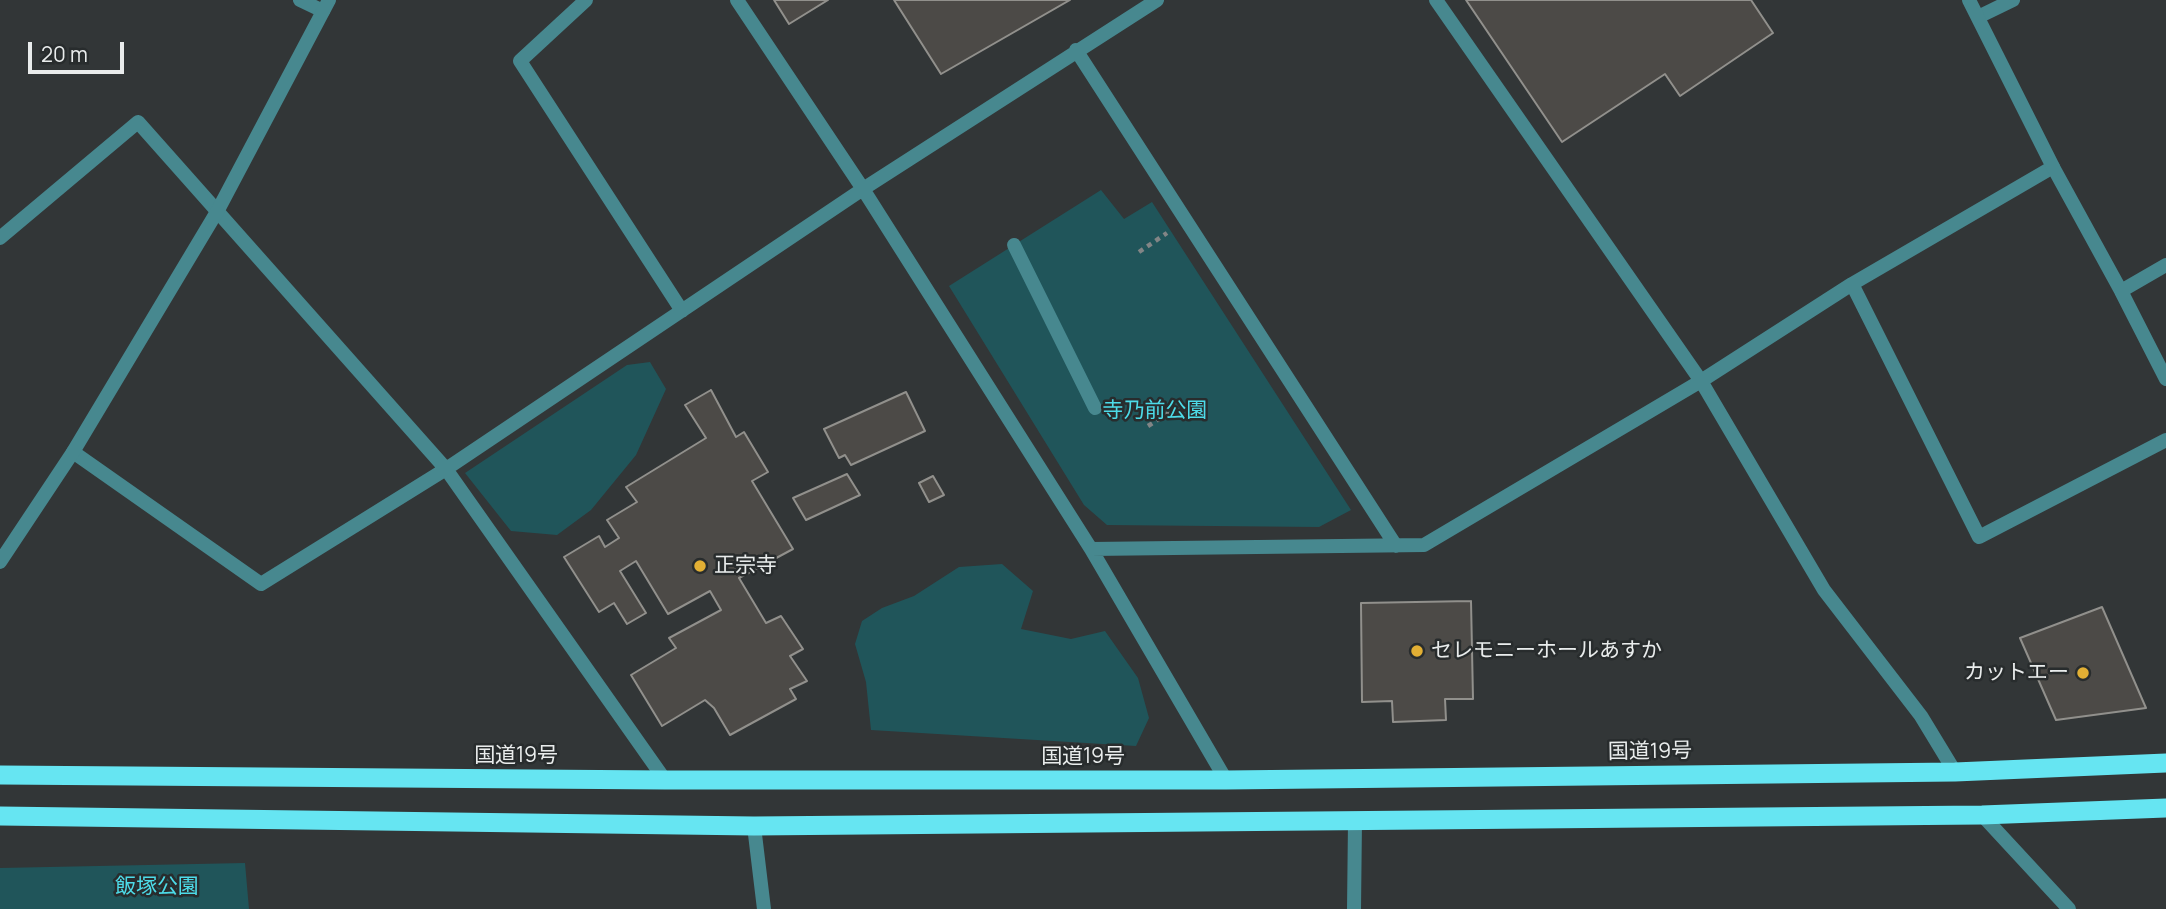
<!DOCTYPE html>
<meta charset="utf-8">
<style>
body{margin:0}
#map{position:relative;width:2166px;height:909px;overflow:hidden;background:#323637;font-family:Manrope,sans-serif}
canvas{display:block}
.scale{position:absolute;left:28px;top:42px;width:96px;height:32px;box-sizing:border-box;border:4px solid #e9ecec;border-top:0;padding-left:9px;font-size:21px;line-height:24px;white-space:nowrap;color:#e9ecec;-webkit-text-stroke:5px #282c2d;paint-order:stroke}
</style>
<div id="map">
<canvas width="2166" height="909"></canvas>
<div class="scale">20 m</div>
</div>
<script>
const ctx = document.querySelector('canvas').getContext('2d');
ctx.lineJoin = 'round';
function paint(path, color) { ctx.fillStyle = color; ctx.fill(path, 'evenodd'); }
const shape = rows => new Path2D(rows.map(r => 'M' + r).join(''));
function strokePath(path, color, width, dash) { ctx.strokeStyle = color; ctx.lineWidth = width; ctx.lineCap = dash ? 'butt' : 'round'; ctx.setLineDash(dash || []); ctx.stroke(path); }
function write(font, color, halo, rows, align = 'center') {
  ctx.font = font + ' Manrope,"Noto Sans JP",sans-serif'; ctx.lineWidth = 5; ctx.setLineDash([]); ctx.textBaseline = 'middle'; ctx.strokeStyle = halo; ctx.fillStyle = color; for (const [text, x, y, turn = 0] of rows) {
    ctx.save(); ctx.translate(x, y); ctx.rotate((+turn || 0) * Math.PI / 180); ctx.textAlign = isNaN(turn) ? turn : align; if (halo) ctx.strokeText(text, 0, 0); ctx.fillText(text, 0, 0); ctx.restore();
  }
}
const green = shape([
 [1101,190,1124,219,1152,202,1351,510,1319,527,1107,525,1084,505,949,286],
 [650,362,666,389,636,455,591,510,557,535,511,531,465,473,627,365],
 [1002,564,1033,591,1021,629,1071,639,1105,631,1138,678,1149,718,1136,746,871,730,866,682,855,644,862,621,882,608,914,596,959,567],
 [245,863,249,909,0,909,0,868]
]);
const building = shape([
 [774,0,828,0,789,24,774,0],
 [894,0,1070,0,941,74,894,0],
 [1466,0,1751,0,1773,33,1680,96,1665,74,1562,142,1466,0],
 [711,390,736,437,744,432,768,472,752,481,793,549,739,578,766,623,781,616,803,649,790,656,807,681,790,689,796,699,730,735,714,708,705,700,662,726,631,675,676,648,669,638,721,610,710,591,668,614,636,561,620,571,646,613,627,624,614,603,599,612,564,557,599,536,605,547,619,538,607,520,637,502,626,487,706,438,685,405,711,390],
 [906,392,925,431,851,465,845,455,839,458,824,429,906,392],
 [847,474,860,495,806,520,793,498,847,474],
 [933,476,944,495,929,502,919,483,933,476],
 [1471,601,1473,699,1445,699,1446,720,1393,722,1392,701,1362,702,1361,603,1471,601],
 [2102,607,2146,708,2056,720,2020,638,2102,607]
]);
const path = shape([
 [1139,252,1167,233],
 [1148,426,1178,407]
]);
const pedestrian = shape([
 [1014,245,1095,408]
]);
const minor = shape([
 [300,0,323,11],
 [586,0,520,61,682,311],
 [737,0,863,189,1091,549,1226,780],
 [1436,0,1701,381,1824,590,1921,716,1955,772],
 [1978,17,2013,0],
 [1076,50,1396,546],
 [0,238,138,122,446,469,665,780],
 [1852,284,1979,537,2166,440],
 [73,452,261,584,446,469,863,189,1157,0],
 [1091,549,1424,545,1701,381,1852,284,2053,167],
 [1982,815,2069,909],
 [754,826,764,909],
 [1354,909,1355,821]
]);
const tertiary = shape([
 [1969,0,2053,167,2121,291,2166,379],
 [2121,291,2166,265],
 [0,562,73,452,218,210,329,0]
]);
const trunk = shape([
 [0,775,665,780,1226,780,1955,772,2166,763],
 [0,816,754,826,1982,815,2166,808]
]);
const markers = [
 [700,566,7,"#e2af34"],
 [1417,651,7,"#e2af34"],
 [2083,673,7,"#e2af34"]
];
const parkNames = [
 ["寺乃前公園",1155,411],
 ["飯塚公園",157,887]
];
const poiNames = [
 ["正宗寺",714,566],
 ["セレモニーホールあすか",1431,651],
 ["カットエー",2069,673,"right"]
];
const streetNames = [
 ["国道19号",1650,752,-1],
 ["国道19号",516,756],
 ["国道19号",1083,757]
];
paint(green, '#20555a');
paint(building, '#4c4a47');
strokePath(building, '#91908c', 2);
strokePath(path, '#828586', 4.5, [5, 5]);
strokePath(pedestrian, '#47888f', 14);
strokePath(minor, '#47888f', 14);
strokePath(tertiary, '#47888f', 14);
strokePath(trunk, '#66e5f2', 19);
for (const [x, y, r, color] of markers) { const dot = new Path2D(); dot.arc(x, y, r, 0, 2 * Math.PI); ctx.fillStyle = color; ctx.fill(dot); strokePath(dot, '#282c2d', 2.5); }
write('21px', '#4ddbe8', '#282c2d', parkNames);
write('21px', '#e9ecec', '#282c2d', poiNames, 'left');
write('21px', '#e9ecec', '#282c2d', streetNames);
</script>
